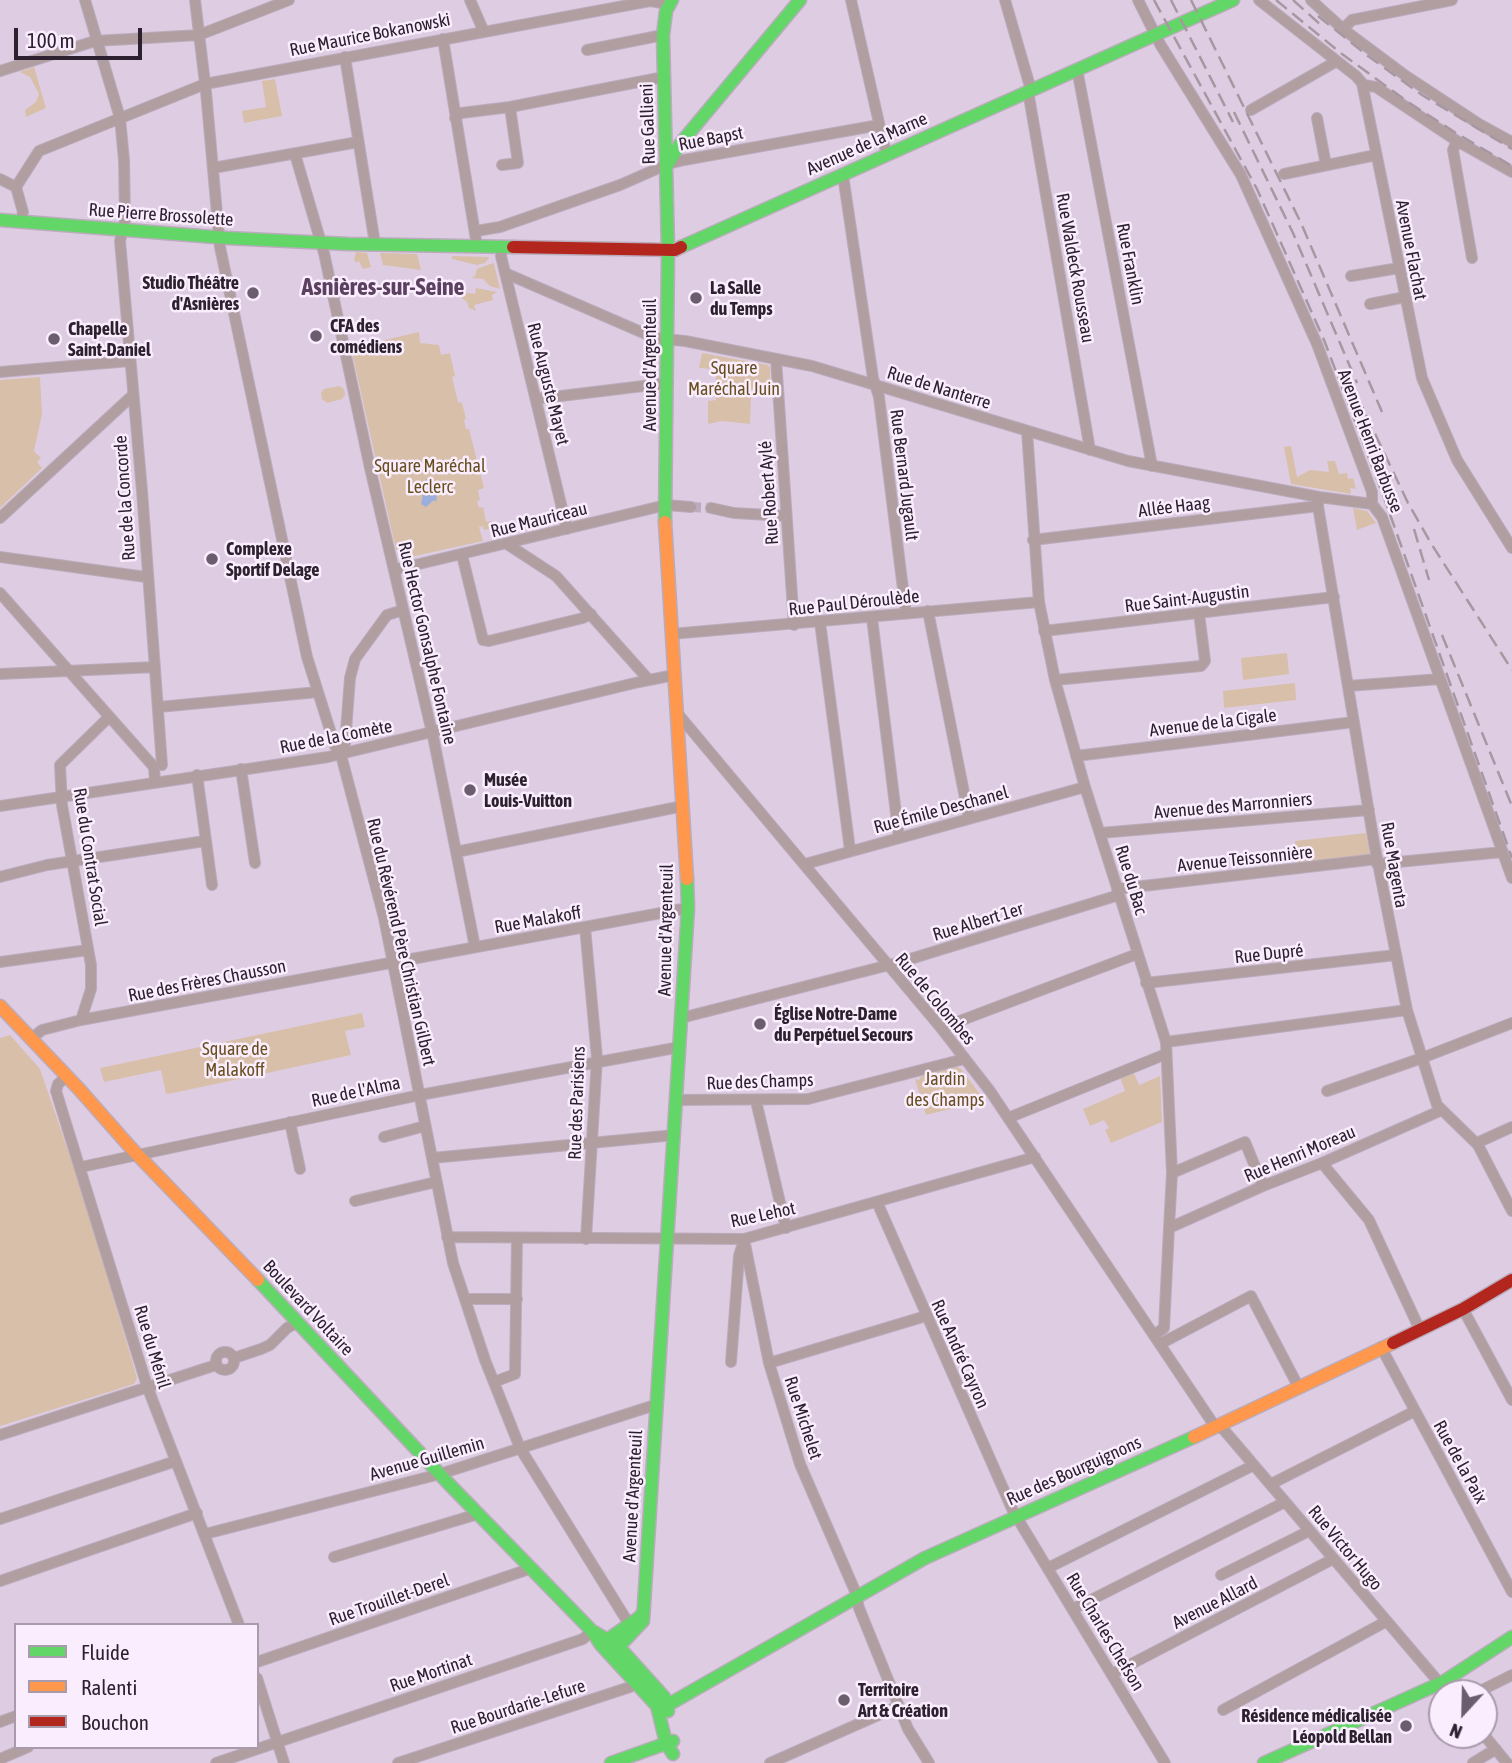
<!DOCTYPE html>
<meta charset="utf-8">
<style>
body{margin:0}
#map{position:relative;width:1512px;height:1763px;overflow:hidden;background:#decde2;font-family:"Asap Condensed",sans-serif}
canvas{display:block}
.legend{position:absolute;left:14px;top:1623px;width:245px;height:126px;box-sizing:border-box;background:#faedfd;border:2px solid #a89bab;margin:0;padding:9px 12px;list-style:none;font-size:21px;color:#2d2130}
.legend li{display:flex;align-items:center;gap:14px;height:35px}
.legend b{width:35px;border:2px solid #a89bab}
.north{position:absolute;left:1428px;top:1679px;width:70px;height:70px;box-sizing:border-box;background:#faedfd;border:2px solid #a89bab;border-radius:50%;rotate:202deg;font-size:19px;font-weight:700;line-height:28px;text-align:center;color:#2d2130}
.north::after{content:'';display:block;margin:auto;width:24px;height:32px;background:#6b5d6e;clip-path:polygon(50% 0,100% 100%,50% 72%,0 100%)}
.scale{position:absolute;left:14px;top:28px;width:128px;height:32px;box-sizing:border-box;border:4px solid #2d2130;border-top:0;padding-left:9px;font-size:21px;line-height:24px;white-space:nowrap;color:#2d2130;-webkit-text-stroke:5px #faedfd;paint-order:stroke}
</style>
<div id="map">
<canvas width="1512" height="1763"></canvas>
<ul class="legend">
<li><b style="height:9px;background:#63d668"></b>Fluide</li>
<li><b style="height:9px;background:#ff974d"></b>Ralenti</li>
<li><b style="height:9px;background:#b3261e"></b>Bouchon</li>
</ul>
<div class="north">N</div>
<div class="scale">100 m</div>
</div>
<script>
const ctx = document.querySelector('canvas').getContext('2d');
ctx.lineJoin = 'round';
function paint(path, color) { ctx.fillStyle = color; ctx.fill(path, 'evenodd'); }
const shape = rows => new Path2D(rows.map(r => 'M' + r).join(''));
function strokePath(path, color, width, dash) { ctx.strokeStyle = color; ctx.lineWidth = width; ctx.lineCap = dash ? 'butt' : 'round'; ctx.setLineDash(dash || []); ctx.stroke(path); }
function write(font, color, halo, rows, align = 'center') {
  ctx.font = font + ' "Asap Condensed",sans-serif'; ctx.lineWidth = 5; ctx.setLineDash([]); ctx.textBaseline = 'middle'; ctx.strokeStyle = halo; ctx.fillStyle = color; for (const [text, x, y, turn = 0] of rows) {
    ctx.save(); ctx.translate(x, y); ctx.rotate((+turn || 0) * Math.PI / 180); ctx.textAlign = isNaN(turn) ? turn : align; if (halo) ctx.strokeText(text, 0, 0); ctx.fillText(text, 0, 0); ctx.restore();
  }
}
const green = shape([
 [34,67,46,108,26,117,25,110,36,102,39,94,30,77,20,72],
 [275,79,282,116,244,123,242,111,266,107,262,81],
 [356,252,367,253,371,267,363,269,359,261,356,263,354,259],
 [380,253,417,254,421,270,383,265],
 [452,256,489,257,489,258,485,263,477,265,452,259],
 [493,263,494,264,500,289,490,286,483,279,471,278,475,276,477,269],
 [476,288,497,292,492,295,493,300,474,305,476,311,469,308,467,302,459,296,461,292,475,294],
 [419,332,420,343,439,345,441,355,450,353,455,376,452,377,458,402,462,403,466,419,464,420,466,429,469,429,484,488,478,490,480,500,477,501,479,508,483,507,486,522,491,521,493,528,484,530,483,526,479,527,483,541,410,557,408,548,405,561,401,560,402,549,396,550,351,348],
 [702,353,768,365,770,368,771,386,763,386,748,390,751,397,750,424,722,421,708,424,708,401,716,400,716,369,699,368],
 [40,377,42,414,34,451,41,458,37,462,42,468,0,508,0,380],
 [339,386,344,389,345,395,342,399,327,403,322,399,321,393,324,389],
 [1291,446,1297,477,1310,470,1329,472,1327,461,1335,461,1339,474,1347,473,1348,479,1353,478,1356,489,1350,488,1351,494,1291,484,1284,447],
 [1353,508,1367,511,1376,523,1357,530],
 [1287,653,1289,674,1243,680,1241,658],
 [1295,683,1296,700,1224,708,1223,691],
 [1366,833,1370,854,1368,857,1297,865,1295,841],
 [362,1013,365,1027,345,1031,351,1055,173,1093,166,1094,161,1070,104,1082,100,1068],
 [10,1035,40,1069,88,1209,137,1378,134,1384,0,1426,0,1038],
 [954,1066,961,1069,979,1093,982,1101,926,1115,915,1079,919,1080,921,1076],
 [1132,1069,1139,1085,1160,1076,1162,1122,1111,1143,1105,1130,1109,1128,1104,1120,1090,1126,1083,1109,1125,1091,1119,1074]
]);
const water = shape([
 [427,479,435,487,437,495,436,502,434,500,426,507,421,504,423,494,419,485]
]);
const streetTunnel = shape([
 [691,507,711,508]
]);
const street = shape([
 [85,0,120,118,124,160,125,220,120,241,142,491,162,765],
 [195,0,206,92,220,247,307,657,335,746,341,755,384,918,453,1263,485,1360,520,1448,629,1624],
 [470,0,484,32],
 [851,0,884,145,888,155],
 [1005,0,1031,90],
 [1138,0,1160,44,1241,175,1317,344,1372,492,1372,504,1382,517,1512,878],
 [1259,0,1356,76,1362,83,1422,378,1457,460,1512,548],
 [1311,0,1343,29,1406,76,1479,124,1512,142],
 [1343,29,1352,20,1452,0],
 [443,39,477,246],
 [587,50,663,35],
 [345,57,375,244],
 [1077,69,1152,466],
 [0,71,95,41,199,35,289,0],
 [1363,85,1376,87,1457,141,1512,172],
 [1028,91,1090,450],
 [1251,110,1337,61],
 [455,118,461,113,510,107,664,77],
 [1317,118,1326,165],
 [1457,141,1453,150,1472,258],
 [295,154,324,253,370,468,434,741,475,947],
 [502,165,518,163,510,107],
 [213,168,358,142],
 [1284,174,1376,155],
 [843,175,873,378,879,397,906,613],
 [0,179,16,187],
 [16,187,39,151,205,84,650,1,668,4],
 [16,187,23,212,21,222],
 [476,231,500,227,620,185,668,164,684,160,879,125],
 [502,246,501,256,567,529],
 [505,273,655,338,685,341,812,366,1128,461,1319,497,1372,504],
 [1351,276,1399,268],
 [1370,304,1405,297],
 [776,359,794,625],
 [0,372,130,361],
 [536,399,668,383],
 [1027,431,1039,602,1055,680,1085,787,1166,1042,1172,1173,1169,1228,1164,1328,1154,1335],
 [1319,497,1318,506,1374,843,1407,1010,1437,1105,1478,1145,1512,1211],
 [711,508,734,513,786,516],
 [0,518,133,395],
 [1033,540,1318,506],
 [507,544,556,576,648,679],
 [462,555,483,640,489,641,583,618,591,614],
 [0,557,146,577],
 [394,570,666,505,691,507],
 [0,593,154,767,155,782],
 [928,611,969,818],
 [872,618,899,838],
 [820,622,850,850],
 [1044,631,1334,597],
 [671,634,1039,602],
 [0,674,155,667],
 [1055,680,1201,666,1205,661,1199,613],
 [1348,686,1440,679],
 [159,707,318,692],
 [678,714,941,1028,990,1091,1212,1422,1224,1430,1448,1693],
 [341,755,345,744,350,678,355,659,387,615,403,610],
 [1076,756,1354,722],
 [241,769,255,863],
 [197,775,212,885],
 [0,806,328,757,639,682,674,675],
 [1100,833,1369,810],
 [456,852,683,806],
 [805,864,1085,787],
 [1377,864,1503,852],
 [0,877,47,865,205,841],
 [1117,889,1377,859],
 [585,927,597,1058,586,1239],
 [0,962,88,950],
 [1146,983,1396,955],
 [681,1018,897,963,1119,895],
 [81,1020,91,989,91,965,62,805,60,765,109,717],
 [941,1028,1137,954],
 [31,1039,42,1030,81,1020,688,908],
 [1166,1042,1407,1010],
 [67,1076,58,1084,56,1091,147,1386,239,1625],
 [1327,1091,1422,1058,1512,1023],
 [677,1100,808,1099,964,1059],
 [756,1101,786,1228],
 [1008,1118,1166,1054],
 [290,1122,300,1169],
 [384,1137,425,1126],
 [1478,1145,1481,1141,1512,1127],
 [432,1158,675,1135],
 [1322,1163,1369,1220,1419,1328],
 [81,1167,420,1095,680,1047],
 [1172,1173,1245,1142,1263,1186],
 [355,1201,436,1182],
 [877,1202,1013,1511,1165,1763],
 [1169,1228,1263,1186,1322,1163,1442,1110],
 [447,1237,744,1239,1035,1157],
 [744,1239,769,1363,800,1464,855,1591,859,1608,908,1729,929,1763],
 [465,1299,517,1299],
 [1463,1309,1512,1400],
 [1160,1344,1251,1296,1298,1386],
 [1381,1347,1512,1592],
 '216 1361a9 9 0 1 1 18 0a9 9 0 1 1-18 0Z',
 [234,1358,261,1349,270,1345,287,1328,298,1322],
 [731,1362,739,1256,743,1243],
 [769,1363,926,1316],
 [494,1382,515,1374,517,1238],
 [0,1435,216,1365],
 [1271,1484,1415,1411],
 [0,1519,176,1461],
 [205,1534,440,1474,655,1405],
 [334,1557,478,1514],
 [1048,1568,1254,1465],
 [1221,1575,1309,1531],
 [0,1581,197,1513],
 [1073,1609,1285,1502],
 [257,1662,532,1568],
 [1112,1674,1333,1559],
 [257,1678,284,1763],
 [1476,1693,1512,1675],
 [1223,1710,1387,1621],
 [0,1722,16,1716],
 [1484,1735,1507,1763],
 [0,1759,28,1747],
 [216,1763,583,1639,592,1631],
 [398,1763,630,1687,639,1681],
 [770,1763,899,1706],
 [1473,1763,1496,1749]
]);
const fast = shape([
 [668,164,680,144,800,0],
 [0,220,227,238,348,244,513,247],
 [681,247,1233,0],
 [665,522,668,250,663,35,666,11,672,0],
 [258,1280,449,1484,592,1631,601,1645,657,1706,666,1743,673,1754],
 [594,1632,619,1647,664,1697,668,1711],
 [603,1643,640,1617,643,1612],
 [611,1655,643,1621,688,908,687,879],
 [659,1710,925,1558,1194,1437],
 [611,1763,673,1741],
 [1264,1763,1443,1682,1512,1637]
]);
const slow = shape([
 [665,522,687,879],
 [0,1006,79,1089,131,1148,258,1280],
 [1194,1437,1393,1343]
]);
const jam = shape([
 [513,247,675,250,681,247],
 [1393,1343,1463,1309,1512,1280]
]);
const rail = shape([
 [1154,0,1257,189,1324,340,1386,503,1512,858],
 [1171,0,1233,122],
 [1191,0,1301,223,1382,412],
 [1276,0,1342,54,1408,102,1456,133,1512,166],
 [1293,0,1322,26],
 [1318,16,1368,56,1422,95,1512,149],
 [1234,112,1293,233,1357,383],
 [1348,377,1408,503,1432,545,1512,670],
 [1414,529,1429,580],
 [1442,635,1512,806]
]);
const markers = [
 [253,293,7,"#6b5d6e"],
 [696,298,7,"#6b5d6e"],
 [316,336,7,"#6b5d6e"],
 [54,339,7,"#6b5d6e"],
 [212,559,7,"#6b5d6e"],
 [470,790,7,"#6b5d6e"],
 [760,1024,7,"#6b5d6e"],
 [844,1700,7,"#6b5d6e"],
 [1406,1726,7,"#6b5d6e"]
];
const streetNames = [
 ["Rue Maurice Bokanowski",370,35,-11],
 ["Rue Gallieni",648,124,-92],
 ["Rue Bapst",711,139,-11],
 ["Avenue de la Marne",867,144,-24],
 ["Rue Pierre Brossolette",161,215,4],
 ["Avenue Flachat",1411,250,79],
 ["Rue Franklin",1130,264,79],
 ["Rue Waldeck Rousseau",1075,268,80],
 ["Avenue d'Argenteuil",650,365,-90],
 ["Rue Auguste Mayet",548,384,76],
 ["Rue de Nanterre",939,388,17],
 ["Avenue Henri Barbusse",1370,441,69],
 ["Rue Bernard Jugault",904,475,83],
 ["Rue Robert Aylé",769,493,-94],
 ["Rue de la Concorde",125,498,-94],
 ["Allée Haag",1174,507,-7],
 ["Rue Mauriceau",539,520,-14],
 ["Rue Saint-Augustin",1187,599,-7],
 ["Rue Paul Déroulède",854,603,-6],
 ["Rue Hector Gonsalphe Fontaine",427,643,77],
 ["Avenue de la Cigale",1213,723,-7],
 ["Rue de la Comète",336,737,-11],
 ["Avenue des Marronniers",1233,806,-5],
 ["Rue Émile Deschanel",941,810,-15],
 ["Rue du Contrat Social",90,857,81],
 ["Avenue Teissonnière",1245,859,-6],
 ["Rue Magenta",1394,865,80],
 ["Rue du Bac",1131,880,73],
 ["Rue Malakoff",538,920,-10],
 ["Rue Albert 1er",978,922,-17],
 ["Avenue d'Argenteuil",666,930,-89],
 ["Rue du Révérend Père Christian Gilbert",401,942,77],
 ["Rue Dupré",1269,954,-6],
 ["Rue des Frères Chausson",207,981,-11],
 ["Rue de Colombes",935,999,50],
 ["Rue des Champs",760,1082,-2],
 ["Rue de l'Alma",356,1092,-12],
 ["Rue des Parisiens",577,1103,-88],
 ["Rue Henri Moreau",1300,1154,-23],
 ["Rue Lehot",763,1215,-12],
 ["Boulevard Voltaire",308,1308,47],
 ["Rue du Ménil",152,1347,73],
 ["Rue André Cayron",960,1354,66],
 ["Rue Michelet",803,1418,72],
 ["Avenue Guillemin",427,1459,-16],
 ["Rue de la Paix",1460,1462,61],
 ["Rue des Bourguignons",1074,1471,-24],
 ["Avenue d'Argenteuil",633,1496,-87],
 ["Rue Victor Hugo",1345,1548,50],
 ["Rue Trouillet-Derel",389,1600,-19],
 ["Avenue Allard",1215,1603,-27],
 ["Rue Charles Chefson",1105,1632,59],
 ["Rue Mortinat",431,1673,-19],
 ["Rue Bourdarie-Lefure",518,1707,-18]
];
const poiNames = [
 ["Studio Théâtre",239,283,"right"],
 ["d'Asnières",239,304,"right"],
 ["La Salle",710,288],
 ["du Temps",710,309],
 ["CFA des",330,326],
 ["comédiens",330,347],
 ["Chapelle",68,329],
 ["Saint-Daniel",68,350],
 ["Complexe",226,549],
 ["Sportif Delage",226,570],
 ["Musée",484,780],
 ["Louis-Vuitton",484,801],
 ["Église Notre-Dame",774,1014],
 ["du Perpétuel Secours",774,1035],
 ["Territoire",858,1690],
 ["Art & Création",858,1711],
 ["Résidence médicalisée",1392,1716,"right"],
 ["Léopold Bellan",1392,1737,"right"]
];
const parkNames = [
 ["Square",734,368],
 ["Maréchal Juin",734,389],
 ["Square Maréchal",430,466],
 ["Leclerc",430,487],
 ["Square de",235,1049],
 ["Malakoff",235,1070],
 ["Jardin",945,1079],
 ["des Champs",945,1100]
];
const districtNames = [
 ["Asnières-sur-Seine",383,287]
];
paint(green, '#d8bfaa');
paint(water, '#9caedb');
strokePath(streetTunnel, '#bbabbe', 10, [10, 5]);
strokePath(street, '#baacbd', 12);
strokePath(fast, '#baacbd', 15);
strokePath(slow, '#baacbd', 15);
strokePath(jam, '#baacbd', 15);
strokePath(street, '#b19ea1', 10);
strokePath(fast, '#63d668', 12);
strokePath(slow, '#ff974d', 12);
strokePath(jam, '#b3261e', 12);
strokePath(rail, '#a797a1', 2.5, [14, 7]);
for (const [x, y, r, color] of markers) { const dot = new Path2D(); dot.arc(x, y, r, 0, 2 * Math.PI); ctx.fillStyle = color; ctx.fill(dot); strokePath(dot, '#faedfd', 2.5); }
write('18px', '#2d2130', '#faedfd', streetNames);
write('bold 18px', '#2d2130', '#faedfd', poiNames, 'left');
write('18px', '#684f20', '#faedfd', parkNames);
write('bold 24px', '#5b4060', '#faedfd', districtNames);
</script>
